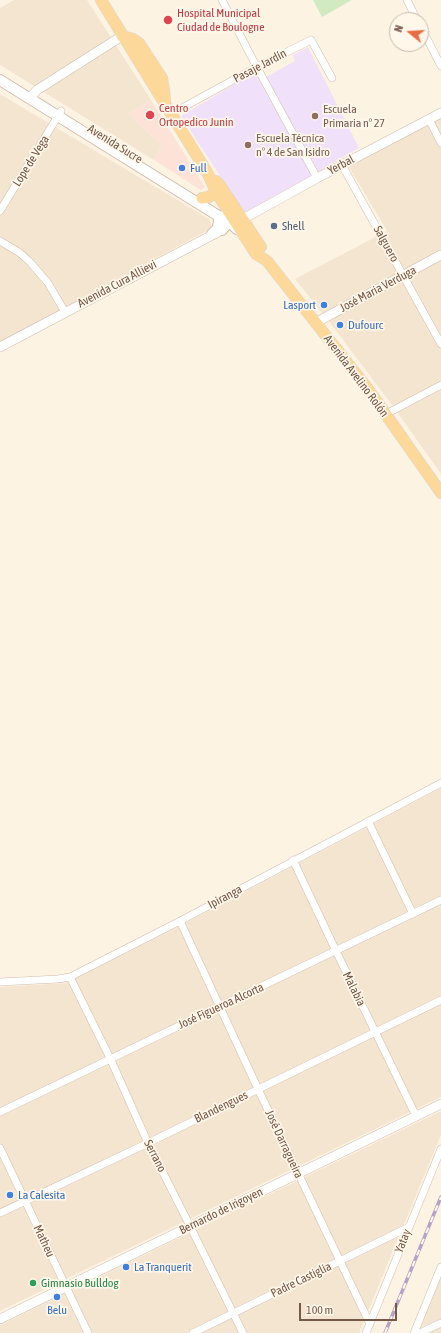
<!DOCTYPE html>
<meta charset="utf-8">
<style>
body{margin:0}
#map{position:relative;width:441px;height:1333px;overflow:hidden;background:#fdf3e3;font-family:"Asap Condensed",sans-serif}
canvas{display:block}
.north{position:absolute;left:389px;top:12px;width:40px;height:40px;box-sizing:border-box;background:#fff7ea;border:1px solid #c8b8aa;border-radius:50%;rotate:288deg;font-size:11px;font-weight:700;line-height:16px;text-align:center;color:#755949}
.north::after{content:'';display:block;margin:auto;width:14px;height:18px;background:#e96c46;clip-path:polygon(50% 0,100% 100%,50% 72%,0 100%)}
.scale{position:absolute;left:299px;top:1303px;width:98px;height:18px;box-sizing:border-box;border:2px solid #755949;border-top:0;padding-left:5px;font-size:12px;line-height:14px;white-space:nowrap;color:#755949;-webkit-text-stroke:3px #fff7ea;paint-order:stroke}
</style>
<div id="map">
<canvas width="441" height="1333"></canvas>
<div class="north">N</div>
<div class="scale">100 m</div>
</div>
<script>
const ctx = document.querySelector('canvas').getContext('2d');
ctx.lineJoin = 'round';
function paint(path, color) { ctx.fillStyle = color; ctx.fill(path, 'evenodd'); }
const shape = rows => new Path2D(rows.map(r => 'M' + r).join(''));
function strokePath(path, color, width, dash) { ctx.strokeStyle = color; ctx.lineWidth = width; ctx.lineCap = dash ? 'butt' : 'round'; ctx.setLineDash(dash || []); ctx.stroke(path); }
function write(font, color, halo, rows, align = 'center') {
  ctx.font = font + ' "Asap Condensed",sans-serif'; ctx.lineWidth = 3.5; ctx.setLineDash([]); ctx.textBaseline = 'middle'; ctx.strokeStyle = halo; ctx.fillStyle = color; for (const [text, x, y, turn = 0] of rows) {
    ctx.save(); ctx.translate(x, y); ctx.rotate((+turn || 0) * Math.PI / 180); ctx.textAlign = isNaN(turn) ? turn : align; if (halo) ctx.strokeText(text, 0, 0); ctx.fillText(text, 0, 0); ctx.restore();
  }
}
const residential = shape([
 [14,0,87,0,151,100,128,114,162,145,154,160,0,65,0,8],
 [0,94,209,219,212,228,0,343],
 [441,118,441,474,392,405,331,324,295,279,387,231,349,167],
 [441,788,441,1097,0,1311,0,987,66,983,176,928],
 [441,1111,441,1135,359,1333,0,1333,0,1325],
 [441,1275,441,1333,416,1333]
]);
const commercial = shape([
 [151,100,205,187,201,190,154,160,162,145,128,114]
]);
const education = shape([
 [308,47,359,148,317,172,266,77,295,61,293,55],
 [255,72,312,175,244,213,181,116]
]);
const green = shape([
 [313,0,352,0,322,17]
]);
const minor = shape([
 [222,0,252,58,317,178],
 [407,0,417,20],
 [421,27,441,66],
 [171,114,257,67,311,40,332,78],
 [429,119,441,143],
 [342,165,441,344],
 [0,211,61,111],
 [0,241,20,253,30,262,48,283,65,312],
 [386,414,441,385],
 [368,821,413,914],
 [293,860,336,951,416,1116],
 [180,921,258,1089,370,1324],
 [70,977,110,1058,148,1143,190,1226,243,1333],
 [0,982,58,979,70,977,180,921,441,783],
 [0,1112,441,900],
 [0,1148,88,1333],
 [0,1213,148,1143,441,1000],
 [193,1333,409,1227],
 [366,1333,441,1149],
 [414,1333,441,1267],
 [420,1333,441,1323]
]);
const tertiary = shape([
 [30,98,37,90,122,36],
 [243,219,317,178,441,113],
 [315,323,441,255],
 [0,347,218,232],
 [0,1319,441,1104]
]);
const secondary = shape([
 [0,80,217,215,226,219,237,229],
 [222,230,226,225,227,222,224,216],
 [212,234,218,228,219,220]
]);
const primary = shape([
 [101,0,202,164,208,174,216,192,256,254,267,261,368,389,441,493],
 [122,36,133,39,139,43,162,78,164,90,165,101],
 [216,181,220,185,261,247],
 [202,198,209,197,216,192]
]);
const rail = shape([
 [385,1333,441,1197]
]);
const markers = [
 [168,20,5,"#e0444e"],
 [150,115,5,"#e0444e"],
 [315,116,4,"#8d6e63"],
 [248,145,4,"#8d6e63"],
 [182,168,4,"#3f7fe0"],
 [274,226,4,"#5c6f8a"],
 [324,305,4,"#3f7fe0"],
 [340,325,4,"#3f7fe0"],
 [10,1195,4,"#3f7fe0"],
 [126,1267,4,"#3f7fe0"],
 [33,1283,4,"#2e9e5b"],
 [57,1297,4,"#3f7fe0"]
];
const healthNames = [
 ["Hospital Municipal",177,13],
 ["Ciudad de Boulogne",177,27],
 ["Centro",159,108],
 ["Ortopedico Junín",159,122]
];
const streetNames = [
 ["Pasaje Jardín",260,66,-28],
 ["Avenida Sucre",115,144,32],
 ["Lope de Vega",31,161,-58],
 ["Yerbal",341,165,-28],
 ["Salguero",386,244,61],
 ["Avenida Cura Allievi",117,284,-28],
 ["José Maria Verduga",378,289,-28],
 ["Avenida Avelino Rolón",356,376,53],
 ["Ipiranga",225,897,-28],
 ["Malabia",354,989,64],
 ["José Figueroa Alcorta",221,1006,-25],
 ["Blandengues",221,1107,-26],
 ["José Darragueira",284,1144,65],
 ["Serrano",155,1156,63],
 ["Bernardo de Irigoyen",221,1211,-26],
 ["Matheu",44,1241,65],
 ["Yatay",403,1241,-68],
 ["Padre Castiglia",301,1280,-26]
];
const educationNames = [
 ["Escuela",323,109],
 ["Primaria n° 27",323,123],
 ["Escuela Técnica",256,138],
 ["n° 4 de San Isidro",256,152]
];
const shopNames = [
 ["Full",190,168],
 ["Lasport",316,305,"right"],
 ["Dufourc",348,325],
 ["La Calesita",18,1195],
 ["La Tranquerit",134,1267],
 ["Belu",57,1310,"center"]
];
const serviceNames = [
 ["Shell",282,226]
];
const leisureNames = [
 ["Gimnasio Bulldog",41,1283]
];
paint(residential, '#f4e5d1');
paint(commercial, '#fde2d7');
paint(education, '#f0e0f9');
paint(green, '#d2eac1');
strokePath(minor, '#d0bdad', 8);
strokePath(tertiary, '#d0bdad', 10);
strokePath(secondary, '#d3bcaa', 12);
strokePath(primary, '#dbd4d0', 12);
strokePath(minor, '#fff', 7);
strokePath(tertiary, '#fff', 9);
strokePath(secondary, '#fff', 10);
strokePath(primary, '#fcd99b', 11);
strokePath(rail, '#b6a2c6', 3.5);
strokePath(rail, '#fff7ea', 2, [6]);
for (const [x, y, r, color] of markers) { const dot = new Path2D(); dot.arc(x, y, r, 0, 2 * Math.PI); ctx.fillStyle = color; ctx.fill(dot); strokePath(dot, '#fff7ea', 1.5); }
write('12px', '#be3a42', '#fff7ea', healthNames, 'left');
write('12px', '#755949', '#fff7ea', streetNames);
write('12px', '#785e54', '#fff7ea', educationNames, 'left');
write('12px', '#366cbe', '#fff7ea', shopNames, 'left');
write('12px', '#4e5e75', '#fff7ea', serviceNames, 'left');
write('12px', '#27864d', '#fff7ea', leisureNames, 'left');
</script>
